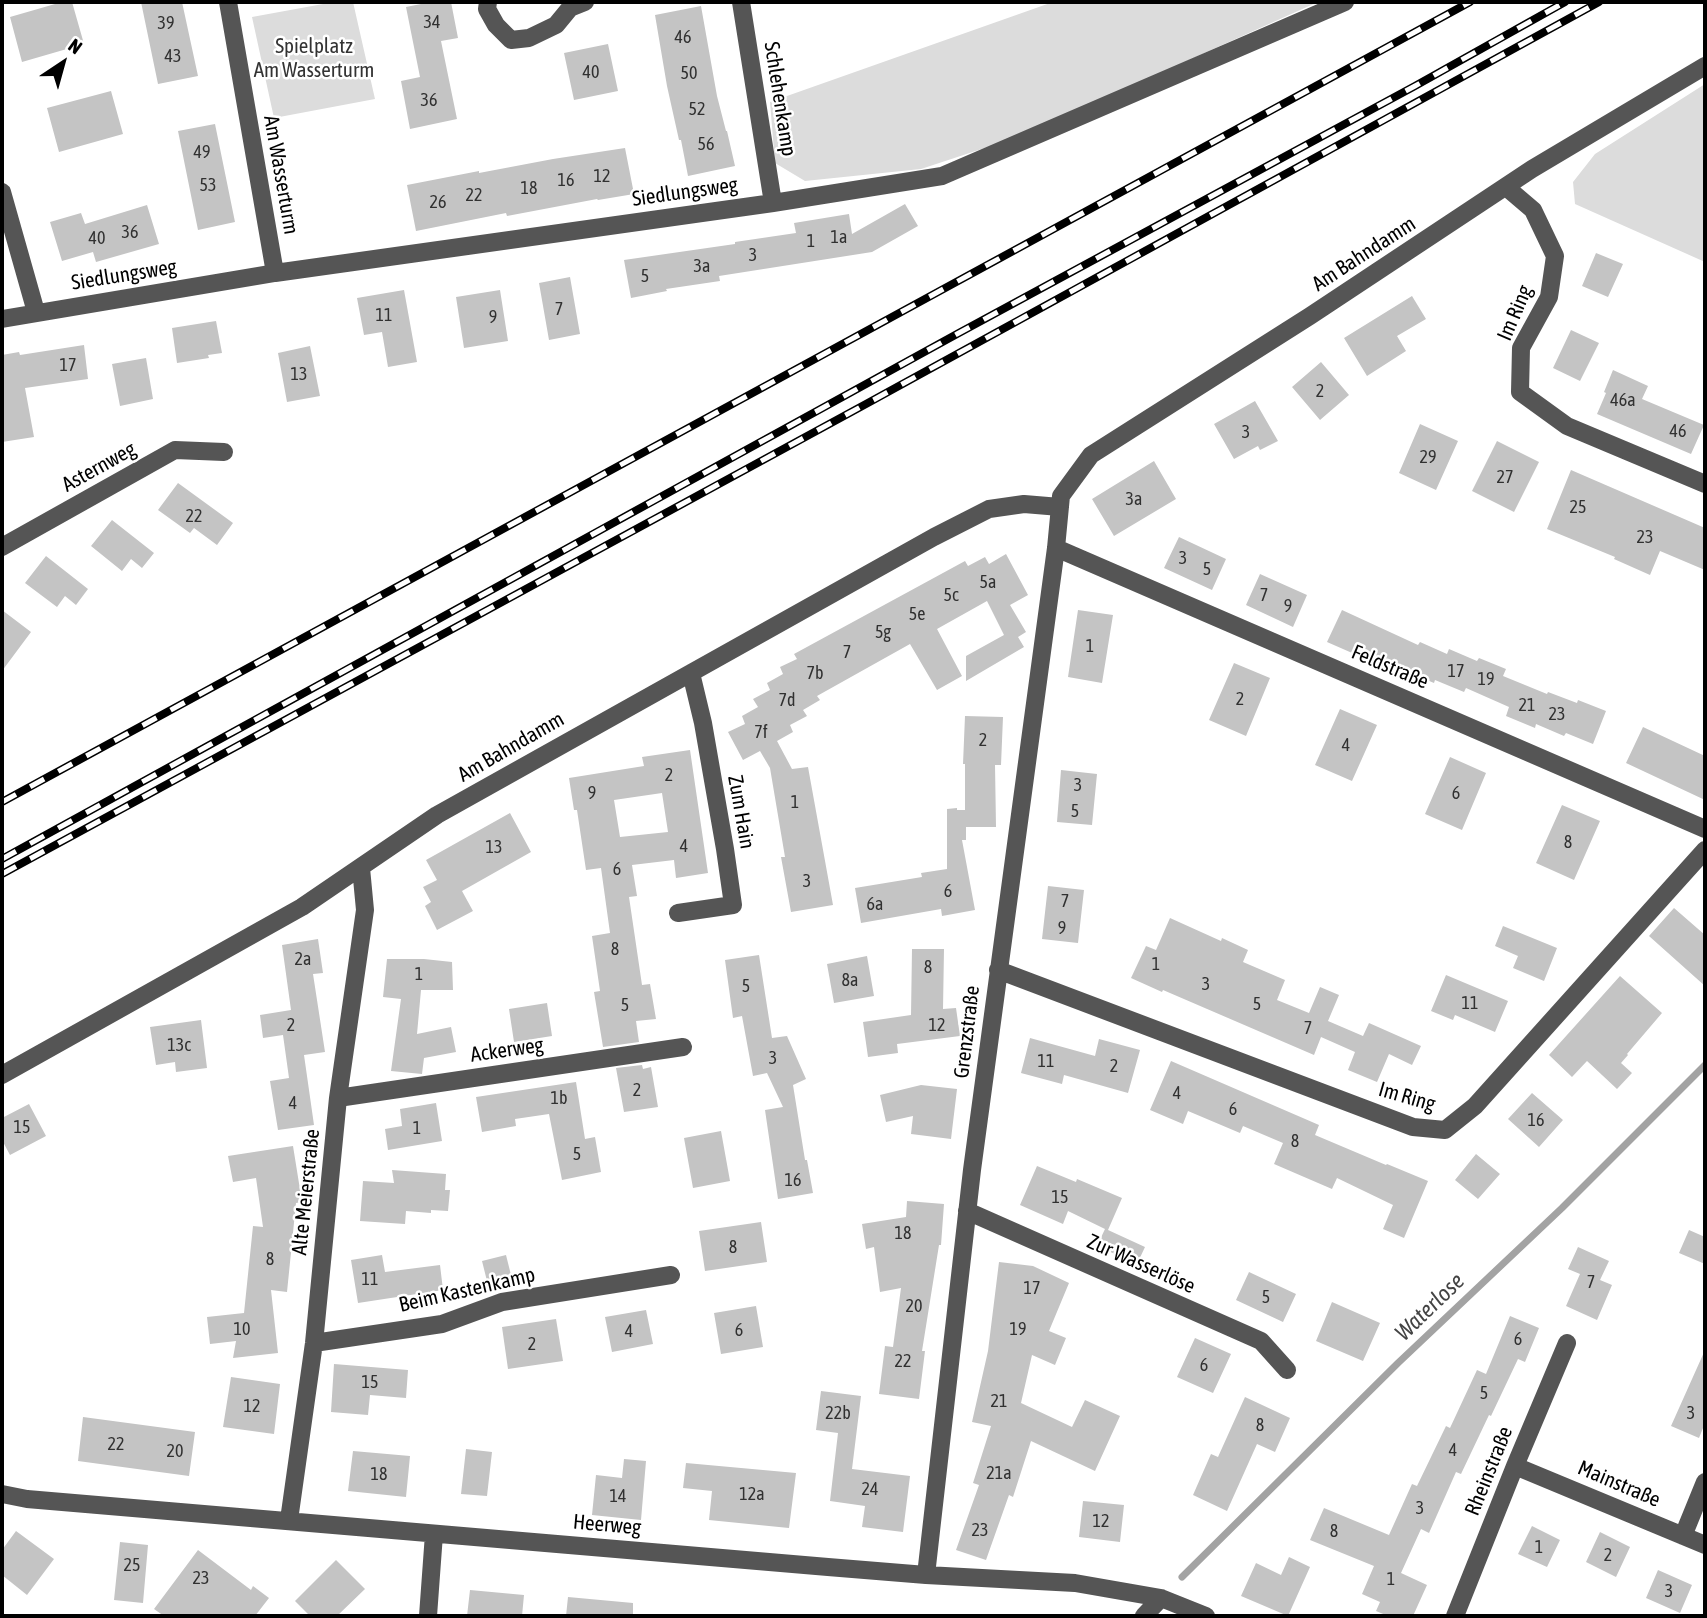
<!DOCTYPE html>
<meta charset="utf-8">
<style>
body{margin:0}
#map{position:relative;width:1707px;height:1618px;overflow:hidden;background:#fff;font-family:"Asap Condensed",sans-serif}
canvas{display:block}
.frame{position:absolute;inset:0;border:4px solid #000;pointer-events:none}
.north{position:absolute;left:28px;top:28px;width:70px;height:70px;-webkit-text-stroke:5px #fff;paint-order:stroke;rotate:36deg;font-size:19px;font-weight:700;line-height:28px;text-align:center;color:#000}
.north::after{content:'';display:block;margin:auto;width:24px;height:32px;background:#000;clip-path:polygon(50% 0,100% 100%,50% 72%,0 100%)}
</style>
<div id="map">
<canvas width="1707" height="1618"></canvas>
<div class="frame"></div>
<div class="north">N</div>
</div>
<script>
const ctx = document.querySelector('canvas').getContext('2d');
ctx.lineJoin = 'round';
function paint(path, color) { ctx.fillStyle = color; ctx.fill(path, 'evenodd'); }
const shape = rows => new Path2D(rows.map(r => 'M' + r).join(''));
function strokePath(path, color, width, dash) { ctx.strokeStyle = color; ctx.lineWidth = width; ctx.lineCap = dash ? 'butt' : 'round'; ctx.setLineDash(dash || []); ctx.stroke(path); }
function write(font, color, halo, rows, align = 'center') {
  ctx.font = font + ' "Asap Condensed",sans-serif'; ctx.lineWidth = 5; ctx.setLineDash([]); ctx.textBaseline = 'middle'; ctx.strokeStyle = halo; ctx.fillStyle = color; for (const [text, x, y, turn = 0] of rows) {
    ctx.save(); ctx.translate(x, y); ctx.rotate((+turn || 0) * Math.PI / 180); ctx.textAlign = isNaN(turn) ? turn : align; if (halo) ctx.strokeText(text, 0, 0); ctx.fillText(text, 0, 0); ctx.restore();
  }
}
const green = shape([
 [334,2,353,2,375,99,274,118,252,17],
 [1053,2,1318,2,1015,138,921,169,805,181,775,163,770,102],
 [1705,84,1705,262,1575,204,1573,182,1595,154]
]);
const stream = shape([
 [1182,1577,1398,1363,1562,1208,1705,1065]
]);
const building = shape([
 [62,2,72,2,84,44,22,62,10,17],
 [141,2,182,2,198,76,158,84],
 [431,2,451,2,458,38,441,41,457,119,410,129,401,81,420,77,406,7],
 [701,6,717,96,726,131,727,131,735,166,688,176,681,140,679,140,667,86,655,15],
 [608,44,618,91,574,100,564,53],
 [111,91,123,134,59,152,47,108],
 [215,124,235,222,198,230,178,131],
 [625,148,634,194,598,200,597,199,507,216,506,213,416,231,407,185,479,171,479,173,553,159],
 [905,204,918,226,872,252,719,276,720,281,666,289,667,291,631,298,624,260,735,244,735,242,796,233,794,223,849,214,852,234],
 [147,205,159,244,96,262,93,252,62,261,50,222,81,213,85,224],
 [1596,253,1623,264,1608,297,1582,286],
 [570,277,580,334,549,340,539,283],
 [404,290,417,362,388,367,382,332,364,335,357,298],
 [500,290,508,341,464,348,456,297],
 [1412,296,1426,319,1397,336,1406,351,1367,376,1344,338],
 [216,321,222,353,208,355,209,358,177,363,172,328],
 [1571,330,1599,343,1580,381,1553,368],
 [84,345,88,379,25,388,34,437,2,442,2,355,19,352,20,355],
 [310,346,320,396,287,402,278,353],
 [146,358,153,399,120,406,112,364],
 [1321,362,1349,395,1320,420,1292,387],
 [1613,370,1648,386,1642,399,1704,425,1691,454,1597,414,1606,393,1604,392],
 [1255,401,1278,441,1260,450,1258,446,1234,459,1214,424],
 [1420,424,1458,441,1436,490,1399,473],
 [1497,441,1539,462,1514,512,1472,491],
 [1154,461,1176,499,1114,536,1092,499],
 [1571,470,1705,528,1705,570,1660,551,1650,575,1614,559,1615,557,1547,529],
 [178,483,233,523,217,545,194,528,190,533,158,510],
 [112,520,154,553,142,568,131,559,122,571,91,546],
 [1179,537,1226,559,1212,590,1164,568],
 [1006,554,1028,595,1010,605,1026,632,1018,637,1024,647,966,681,966,656,1004,635,987,601,937,629,962,676,937,690,910,644,817,696,820,700,803,710,807,716,790,725,793,732,777,741,792,769,808,767,833,905,791,912,781,857,785,857,770,768,760,751,743,760,728,732,745,724,742,716,758,707,753,699,770,690,767,683,783,674,780,667,797,659,794,654,965,561,968,566,985,557,989,564],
 [46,556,88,589,76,605,65,596,57,607,25,583],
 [1260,574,1307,595,1293,627,1246,605],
 [2,610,31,632,2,671],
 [1078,610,1113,615,1102,683,1068,677],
 [1342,610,1418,645,1420,642,1447,654,1449,649,1477,661,1479,658,1506,669,1503,676,1547,694,1548,692,1577,703,1578,700,1606,711,1593,744,1566,733,1564,736,1536,724,1535,728,1506,716,1509,707,1466,688,1464,692,1435,680,1434,683,1377,659,1375,663,1327,642],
 [1234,663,1270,678,1246,736,1209,720],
 [1340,709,1377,725,1352,781,1315,765],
 [965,716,1003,717,1001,765,995,765,996,827,966,827,966,840,962,840,975,910,942,916,941,909,861,923,855,888,922,877,921,873,947,869,947,809,957,808,957,810,965,810,965,764,963,764],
 [1643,727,1705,756,1705,800,1626,763],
 [690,750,708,873,676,878,674,860,632,865,637,896,629,897,642,985,650,984,656,1019,636,1021,639,1042,603,1047,594,992,600,991,592,936,610,933,601,868,586,870,577,810,574,810,569,778,644,766,642,757],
 [662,793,668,832,620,837,614,800],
 [1450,757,1486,773,1462,830,1425,814],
 [1061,770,1097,774,1092,825,1057,822],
 [1562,805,1600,821,1574,880,1536,863],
 [510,813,531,852,462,891,473,911,437,930,425,906,431,902,423,887,437,880,426,860],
 [1048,886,1084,890,1078,943,1042,939],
 [1674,908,1705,935,1705,986,1649,936],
 [1170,918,1221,941,1222,938,1248,950,1243,962,1285,980,1277,1000,1309,1013,1320,987,1339,995,1328,1021,1363,1036,1369,1023,1421,1046,1412,1065,1389,1054,1377,1082,1348,1070,1355,1052,1321,1037,1314,1055,1163,990,1162,992,1131,978,1146,946,1156,950],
 [1503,926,1557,948,1544,981,1513,968,1518,956,1495,946],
 [318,939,323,973,313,974,325,1052,304,1055,314,1125,278,1130,270,1081,289,1078,283,1035,263,1038,260,1015,291,1010,282,945],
 [912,949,944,949,943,1009,956,1008,960,1036,897,1044,898,1053,868,1057,863,1022,911,1015],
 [759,955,772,1038,787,1036,806,1079,793,1085,805,1160,807,1160,813,1193,778,1199,765,1110,783,1107,767,1073,753,1076,742,1016,733,1018,725,960],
 [867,956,874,996,834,1003,827,964],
 [387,959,424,959,452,962,453,990,421,990,417,1034,451,1027,456,1052,424,1058,422,1074,391,1071,401,999,383,997],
 [1446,975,1508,1001,1495,1032,1455,1015,1453,1020,1431,1011],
 [1620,976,1662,1013,1627,1054,1628,1055,1621,1063,1632,1073,1617,1089,1587,1061,1572,1077,1549,1055],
 [547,1003,552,1036,514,1042,509,1009],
 [201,1020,207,1068,176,1072,175,1062,156,1065,150,1027],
 [1030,1038,1095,1056,1099,1039,1140,1050,1128,1093,1064,1075,1062,1084,1021,1073],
 [1171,1061,1319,1125,1315,1135,1386,1165,1387,1164,1428,1181,1404,1238,1383,1229,1393,1205,1337,1178,1332,1189,1274,1164,1283,1143,1243,1126,1240,1133,1188,1111,1183,1124,1150,1110],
 [642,1065,643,1069,651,1067,658,1107,624,1112,616,1068],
 [576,1082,585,1139,595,1137,601,1172,562,1180,549,1114,515,1119,516,1126,482,1132,476,1097],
 [921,1085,957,1089,951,1139,911,1134,913,1116,886,1122,880,1095],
 [1532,1093,1563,1120,1539,1147,1508,1119],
 [436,1103,442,1141,388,1150,385,1129,402,1126,400,1109],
 [29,1104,46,1136,10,1155,2,1140,2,1118],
 [721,1131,730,1181,693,1188,684,1138],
 [293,1146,302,1202,296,1203,287,1292,271,1290,278,1353,233,1358,236,1341,210,1344,207,1317,244,1313,253,1226,263,1227,256,1178,233,1182,228,1156],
 [1476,1154,1500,1174,1478,1199,1455,1180],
 [1037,1166,1076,1182,1077,1179,1122,1198,1108,1230,1145,1247,1137,1264,1097,1246,1105,1229,1068,1211,1063,1224,1020,1205],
 [392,1170,446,1174,445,1190,450,1190,448,1211,431,1210,431,1213,406,1211,405,1224,360,1221,363,1181,394,1183],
 [907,1201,944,1204,941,1245,939,1245,922,1351,925,1351,919,1399,879,1394,885,1346,893,1347,901,1288,880,1292,874,1247,866,1249,862,1224,906,1217],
 [761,1222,767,1262,705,1271,699,1231],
 [1689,1230,1705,1237,1705,1264,1679,1253],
 [1578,1247,1609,1261,1600,1280,1612,1285,1597,1320,1566,1306,1580,1274,1568,1269],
 [382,1255,385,1272,440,1265,443,1290,358,1303,351,1260],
 [506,1255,511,1275,487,1281,482,1261],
 [999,1262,1033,1266,1069,1283,1049,1331,1066,1338,1055,1365,1032,1355,1021,1403,1072,1427,1085,1400,1120,1416,1095,1471,1031,1441,1013,1497,1009,1495,986,1560,956,1550,979,1485,973,1483,991,1426,972,1422,988,1351],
 [1249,1272,1296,1294,1283,1322,1236,1300],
 [1332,1302,1380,1323,1363,1361,1316,1341],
 [756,1306,763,1347,721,1354,714,1313],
 [646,1310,653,1344,612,1352,605,1317],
 [1510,1316,1539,1328,1525,1362,1518,1359,1491,1416,1489,1415,1461,1474,1456,1472,1429,1533,1421,1529,1401,1573,1427,1585,1413,1616,1388,1616,1376,1611,1380,1602,1362,1594,1374,1566,1310,1540,1324,1508,1389,1535,1412,1484,1417,1486,1446,1426,1450,1428,1477,1370,1486,1374],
 [556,1319,563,1361,508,1369,502,1327],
 [1195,1338,1231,1354,1213,1393,1177,1377],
 [1705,1350,1705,1423,1699,1438,1671,1426],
 [334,1364,408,1370,406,1398,370,1395,368,1415,331,1412],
 [231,1377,280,1384,274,1434,223,1427],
 [821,1391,861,1396,852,1469,910,1476,903,1532,862,1527,865,1506,830,1501,838,1433,816,1430],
 [1245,1397,1290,1418,1275,1452,1257,1444,1227,1511,1193,1495,1211,1454,1218,1457],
 [83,1417,195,1432,189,1476,78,1461],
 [466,1449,492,1452,487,1496,461,1494],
 [353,1451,410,1456,406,1497,348,1491],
 [624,1459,646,1461,641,1520,592,1515,596,1475,622,1478],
 [686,1463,796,1473,789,1528,709,1520,712,1491,683,1488],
 [1083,1501,1124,1505,1120,1542,1079,1537],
 [1532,1526,1560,1540,1547,1567,1518,1554],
 [16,1531,54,1559,27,1595,2,1575,2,1550],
 [1600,1532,1630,1547,1616,1577,1586,1562],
 [120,1542,148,1545,143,1603,114,1600],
 [198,1550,251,1590,253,1586,269,1598,255,1616,164,1616,154,1609],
 [1289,1557,1310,1567,1288,1616,1241,1596,1256,1563,1281,1575],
 [336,1560,365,1589,337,1616,310,1616,295,1601],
 [1658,1570,1692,1585,1680,1613,1646,1598],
 [470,1590,524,1595,522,1616,467,1616],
 [568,1597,633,1603,633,1616,566,1616]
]);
const minor = shape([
 [228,2,275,273],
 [488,2,487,9,496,25,511,40,529,38,556,25,570,8,585,2],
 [741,2,773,203],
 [1506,187,1533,210,1555,256,1549,297,1521,348,1520,392,1567,426,1705,484],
 [2,192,36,312],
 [2,319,275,273,773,203,942,176,1345,2],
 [2,547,175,450,224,452],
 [1056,548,1705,829],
 [678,913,733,905,725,849,703,723,691,673],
 [998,970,1413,1127,1445,1130,1475,1106,1705,850],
 [2,1075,302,907,437,815,934,537,989,509,1024,504,1060,507],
 [338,1098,683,1047],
 [967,1211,1261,1341,1287,1370],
 [314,1343,442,1324,502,1302,671,1275],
 [1515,1466,1705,1545],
 [2,1494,27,1499,828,1567,926,1575,1075,1583,1161,1598,1206,1616],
 [289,1520,314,1343,338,1098,365,910,361,868],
 [1683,1536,1705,1482],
 [926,1575,972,1170,1056,548,1061,496,1091,455,1310,316,1532,169,1705,66],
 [428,1616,434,1534],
 [1144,1616,1161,1598],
 [1455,1616,1515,1466,1567,1343]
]);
const rail = shape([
 [2,802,1470,2],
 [2,859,957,334,1415,86,1565,2],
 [2,874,866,404,1599,2]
]);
const numberNames = [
 ["34",432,22],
 ["39",166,23],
 ["46",683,37],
 ["43",173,56],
 ["40",591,72],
 ["50",689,73],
 ["36",429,100],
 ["52",697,109],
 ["56",706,144],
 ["49",202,152],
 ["12",602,176],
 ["16",566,180],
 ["53",208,185],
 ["18",529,188],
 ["22",474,195],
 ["26",438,202],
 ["36",130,232],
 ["1a",839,237],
 ["40",97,238],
 ["1",811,241],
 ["3",753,255],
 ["3a",702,266],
 ["5",645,276],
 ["7",559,309],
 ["11",384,315],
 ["9",493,317],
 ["17",68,365],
 ["13",299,374],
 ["2",1320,391],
 ["46a",1623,400],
 ["46",1678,431],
 ["3",1246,432],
 ["29",1428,457],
 ["27",1505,477],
 ["3a",1134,499],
 ["25",1578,507],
 ["22",194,516],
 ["23",1645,537],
 ["3",1183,558],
 ["5",1207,569],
 ["5a",988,582],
 ["5c",951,595],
 ["7",1264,595],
 ["9",1288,606],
 ["5e",917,614],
 ["5g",883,632],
 ["1",1090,646],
 ["7",847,652],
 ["17",1456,671],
 ["7b",815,673],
 ["19",1486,679],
 ["2",1240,699],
 ["7d",787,700],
 ["21",1527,705],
 ["23",1557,714],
 ["7f",761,732],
 ["2",983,740],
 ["4",1346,745],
 ["2",669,775],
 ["3",1078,785],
 ["9",592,793],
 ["6",1456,793],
 ["1",795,802],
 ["5",1075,811],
 ["8",1568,842],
 ["4",684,846],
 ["13",494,847],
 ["6",617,869],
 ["3",807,881],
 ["6",948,891],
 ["7",1065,901],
 ["6a",875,904],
 ["9",1062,928],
 ["8",615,949],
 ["2a",303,959],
 ["1",1156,964],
 ["8",928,967],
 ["1",419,974],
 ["8a",850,980],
 ["3",1206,984],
 ["5",746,986],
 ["11",1470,1003],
 ["5",1257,1004],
 ["5",625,1005],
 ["2",291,1025],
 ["12",937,1025],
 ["7",1308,1028],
 ["13c",179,1045],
 ["3",773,1058],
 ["11",1046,1061],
 ["2",1114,1066],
 ["2",637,1090],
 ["4",1177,1093],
 ["1b",559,1098],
 ["4",293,1103],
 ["6",1233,1109],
 ["16",1536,1120],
 ["15",22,1127],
 ["1",417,1128],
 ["8",1295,1141],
 ["5",577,1154],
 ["16",793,1180],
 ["15",1060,1197],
 ["18",903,1233],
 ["8",733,1247],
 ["8",270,1259],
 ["11",370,1279],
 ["7",1591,1282],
 ["17",1032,1288],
 ["5",1266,1297],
 ["20",914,1306],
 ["10",242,1329],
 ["19",1018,1329],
 ["6",739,1330],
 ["4",629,1331],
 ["6",1518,1339],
 ["2",532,1344],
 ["22",903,1361],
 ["6",1204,1365],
 ["15",370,1382],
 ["5",1484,1393],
 ["21",999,1401],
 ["12",252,1406],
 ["22b",838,1413],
 ["3",1691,1413],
 ["8",1260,1425],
 ["22",116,1444],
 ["4",1453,1450],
 ["20",175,1451],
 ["21a",999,1473],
 ["18",379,1474],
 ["24",870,1489],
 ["12a",752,1494],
 ["14",618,1496],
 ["3",1420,1508],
 ["12",1101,1521],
 ["23",980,1530],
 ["8",1334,1531],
 ["1",1539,1547],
 ["2",1608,1555],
 ["25",132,1565],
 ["23",201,1578],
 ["1",1391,1579],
 ["3",1669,1591]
];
const parkNames = [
 ["Spielplatz",314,46],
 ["Am Wasserturm",314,70]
];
const streetNames = [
 ["Schlehenkamp",780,99,81],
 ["Am Wasserturm",281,175,80],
 ["Siedlungsweg",685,192,-8],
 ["Am Bahndamm",1364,254,-33],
 ["Siedlungsweg",124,275,-9],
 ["Im Ring",1515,313,-67],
 ["Asternweg",99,467,-29],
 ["Feldstraße",1390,667,23],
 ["Am Bahndamm",511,747,-30],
 ["Zum Hain",741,812,80],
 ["Grenzstraße",967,1032,-83],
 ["Ackerweg",507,1050,-8],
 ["Im Ring",1407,1097,16],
 ["Alte Meierstraße",306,1192,-84],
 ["Zur Wasserlöse",1141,1264,24],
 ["Beim Kastenkamp",467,1290,-13],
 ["Rheinstraße",1489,1471,-68],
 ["Mainstraße",1619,1484,23],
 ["Heerweg",607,1525,5]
];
const waterNames = [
 ["Waterlose",1430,1307,-44]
];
paint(green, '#dcdcdc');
strokePath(stream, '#a3a3a3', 7);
paint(building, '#c4c4c4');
strokePath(minor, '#555', 18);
strokePath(rail, '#000', 8);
strokePath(rail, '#fff', 5, [16]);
write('18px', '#313131', null, numberNames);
write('21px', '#333', '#fff', parkNames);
write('21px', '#000', '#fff', streetNames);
write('italic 23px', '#444', '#fff', waterNames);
</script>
